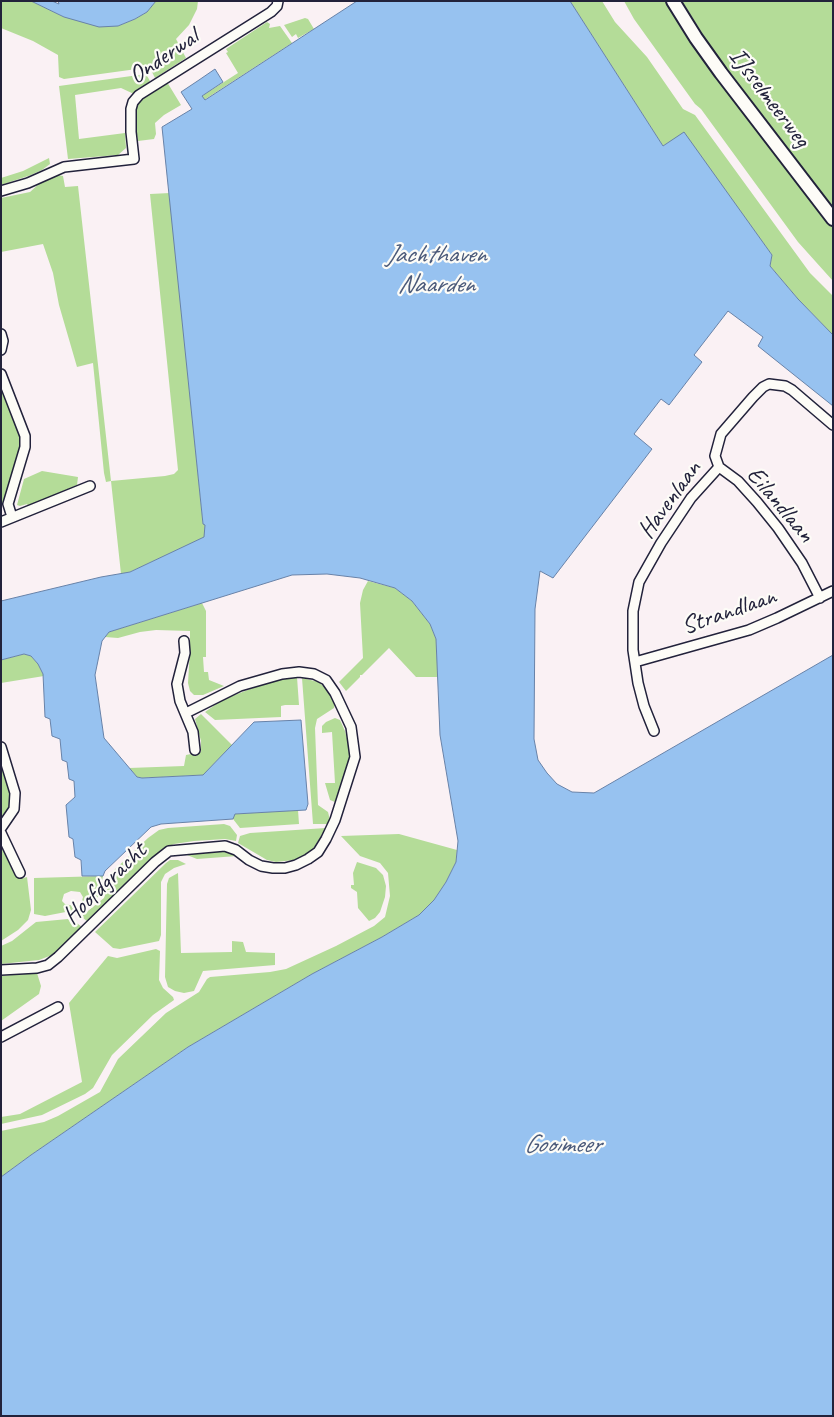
<!DOCTYPE html>
<style>
body{margin:0}
#map{position:relative;width:834px;height:1417px;overflow:hidden;background:#faf1f4;font-family:Caveat,sans-serif}
canvas{display:block}
.frame{position:absolute;inset:0;border:2px solid #22223b;pointer-events:none}
</style>
<div id="map">
<canvas width="834" height="1417"></canvas>
<div class="frame"></div>
</div>
<script>
const ctx = document.querySelector('canvas').getContext('2d');
ctx.lineJoin = 'round';
function paint(path, color) { ctx.fillStyle = color; ctx.fill(path, 'evenodd'); }
const shape = rows => new Path2D(rows.map(r => 'M' + r).join(''));
function strokePath(path, color, width, dash) { ctx.strokeStyle = color; ctx.lineWidth = width; ctx.lineCap = dash ? 'butt' : 'round'; ctx.setLineDash(dash || []); ctx.stroke(path); }
function write(font, color, halo, rows, align = 'center') {
  ctx.font = font + ' Caveat,sans-serif'; ctx.lineWidth = 4.5; ctx.setLineDash([]); ctx.textBaseline = 'middle'; ctx.strokeStyle = halo; ctx.fillStyle = color; for (const [text, x, y, turn = 0] of rows) {
    ctx.save(); ctx.translate(x, y); ctx.rotate((+turn || 0) * Math.PI / 180); ctx.textAlign = isNaN(turn) ? turn : align; if (halo) ctx.strokeText(text, 0, 0); ctx.fillText(text, 0, 0); ctx.restore();
  }
}
const green = shape([
 [1,1,31,1,64,17,118,26,135,19,147,12,156,1,198,1,197,9,189,25,176,39,186,58,155,78,151,70,144,68,64,79,59,77,58,55,33,41,1,28],
 [570,1,602,1,615,22,647,57,683,109,695,115,810,273,833,296,833,335,798,299,770,266,772,255,684,133,663,146],
 [624,1,668,1,726,88,833,227,833,281,798,242,701,109,695,104,634,19],
 [682,1,833,1,833,210,724,68],
 [305,18,308,19,314,29,298,38,296,34,292,37,284,25],
 [267,22,270,24,269,28,280,26,292,43,204,100,202,96,238,73,226,53,228,52,226,49],
 [146,74,150,81,134,94,121,88,75,95,79,139,125,133,126,148,118,155,68,159,59,86],
 [167,82,181,105,164,115,155,123,156,134,154,139,138,141,135,120,138,101],
 [49,158,50,164,42,170,31,175,1,185,1,178,23,171],
 [57,175,63,176,65,187,78,186,111,481,165,476,174,474,178,470,150,194,170,193,203,524,205,524,205,537,130,572,121,574,111,481,106,482,104,473,93,363,77,367,59,305,53,273,43,244,1,252,1,198,30,192,41,182],
 [1,386,23,442,5,504,1,502],
 [42,471,78,477,77,485,28,506,27,504,20,506,17,505,24,479],
 [368,581,395,588,412,601,430,624,436,639,438,677,416,677,389,648,362,675,360,675,360,677,346,691,339,682,363,658,360,603,363,590],
 [202,603,206,611,206,657,203,657,204,672,208,672,209,680,224,686,203,695,194,695,190,691,188,683,190,650,190,631,156,630,140,632,118,638,105,637,109,632],
 [24,654,31,656,38,664,44,676,1,683,1,660],
 [297,677,299,705,285,705,281,706,281,717,215,720,205,712,222,700,263,684,280,678],
 [302,678,319,682,332,695,335,704,334,708,317,719,315,728,318,805,328,812,330,820,328,824,313,824],
 [201,714,232,745,203,775,142,778,137,777,129,768,184,766,186,755,201,752,201,741,195,719],
 [335,718,340,720,345,731,351,755,335,802,330,800,325,783,335,783,332,732,322,733,322,726,326,722],
 [1,761,12,800,9,810,1,821],
 [298,810,299,824,240,828,233,819,234,814],
 [224,824,230,826,237,835,236,841,225,839,194,841,174,844,161,850,88,922,83,918,83,915,104,898,110,874,148,838,159,830,168,828],
 [326,828,313,849,303,857,294,860,276,862,267,860,238,843,240,836,250,833],
 [399,834,457,850,456,862,446,882,434,900,419,915,382,937,312,974,188,1047,31,1155,1,1177,1,1131,44,1122,58,1116,100,1092,118,1059,166,1013,199,992,207,979,210,977,270,972,286,969,336,946,374,926,385,917,390,896,388,873,380,863,360,856,341,836],
 [1,847,20,879,27,877,31,910,28,920,18,930,1,941],
 [222,850,231,852,237,856,197,859,187,855,186,852],
 [170,860,178,860,186,864,174,868,165,874,161,882,161,935,159,941,120,949,113,948,95,932,166,863],
 [357,862,376,868,383,875,386,886,385,897,380,912,375,918,369,921,358,908,357,892,351,888,351,885,354,885,353,873],
 [178,873,181,953,232,952,232,941,243,942,246,952,275,953,275,965,203,971,194,991,184,993,175,991,168,987,165,977,167,884,169,878],
 [103,876,99,896,85,908,83,908,81,905,83,897,80,892,71,891,64,894,62,901,65,904,74,906,77,908,76,910,45,916,34,914,34,878],
 [68,919,74,921,82,927,52,955,39,960,1,964,1,946,12,941,36,922],
 [156,949,160,951,159,980,163,988,173,997,174,1000,153,1015,112,1055,93,1088,85,1094,42,1115,1,1124,1,1117,20,1114,82,1082,69,1003,108,956,117,958],
 [37,973,41,986,39,994,1,1021,1,976]
]);
const water = shape([
 [31,1,52,1,59,4,58,1,156,1,147,12,135,19,118,26,99,27,64,17,31,1],
 [357,1,570,1,663,146,684,132,772,255,770,266,798,299,833,335,833,406,758,346,763,337,728,311,694,355,702,362,669,405,661,399,634,434,652,449,553,578,540,571,535,609,534,739,538,760,547,773,557,784,572,792,594,793,833,655,833,1416,1,1416,1,1177,31,1155,188,1047,312,974,382,937,419,915,434,900,446,882,456,862,458,841,440,735,436,639,430,624,412,601,395,588,360,578,327,574,292,575,109,632,102,641,95,675,104,738,137,777,142,778,203,775,254,722,301,720,308,804,306,810,235,814,233,819,161,824,151,827,105,871,103,876,82,876,81,860,75,857,73,839,69,837,66,805,75,797,74,781,69,779,67,762,62,760,60,739,52,736,50,719,45,717,43,674,38,664,31,656,24,654,1,660,1,601,101,577,130,572,204,537,205,525,203,524,162,127,192,109,181,92,199,80,215,69,223,82,202,96,205,100,357,1]
]);
const minor = shape([
 [1,191,28,183,64,167,134,159,131,132,131,109,133,102,139,95,271,12,277,6,278,1],
 [1,334,3,341,1,350],
 [1,374,25,436,25,447,8,504,12,517],
 [719,467,738,481,757,502,778,528,802,563,820,598],
 [1,522,90,486],
 [184,641,185,653,177,684,180,701,193,732,195,750],
 [635,662,749,630,777,618,833,591],
 [654,731,644,706,638,683,633,650,633,611,639,582,661,543,691,498,719,467,715,456,721,434,753,397,763,387,769,384,785,386,792,390,833,425],
 [1,747,15,793,14,809,1,828],
 [1,833,20,873],
 [1,970,37,968,48,965,58,957,155,862,169,851,225,846,236,850,249,860,261,866,273,868,285,868,296,865,308,859,318,852,326,839,335,820,355,757,351,727,335,693,326,680,314,674,299,672,282,674,240,686,186,713],
 [1,1037,58,1007]
]);
const secondary = shape([
 [673,1,696,38,721,73,833,219]
]);
const streetNames = [
 ["Onderwal",164,57,-34],
 ["IJsselmeerweg",769,98,53],
 ["Havenlaan",670,500,-54],
 ["Eilandlaan",780,505,50],
 ["Strandlaan",729,612,-19],
 ["Hoofdgracht",105,884,-44]
];
const waterNames = [
 ["Jachthaven",436,255],
 ["Naarden",436,285],
 ["Gooimeer",562,1145]
];
paint(green, '#b4dc98');
paint(water, '#97c2f0');
strokePath(water, '#6882a8', 1);
strokePath(minor, '#22223b', 12);
strokePath(secondary, '#22223b', 16);
strokePath(minor, '#fdfcf7', 9);
strokePath(secondary, '#fdfcf7', 12);
write('25px', '#22223b', '#fdfcf7', streetNames);
write('italic 26px', '#4b5a7a', '#fdfcf7', waterNames);
</script>
